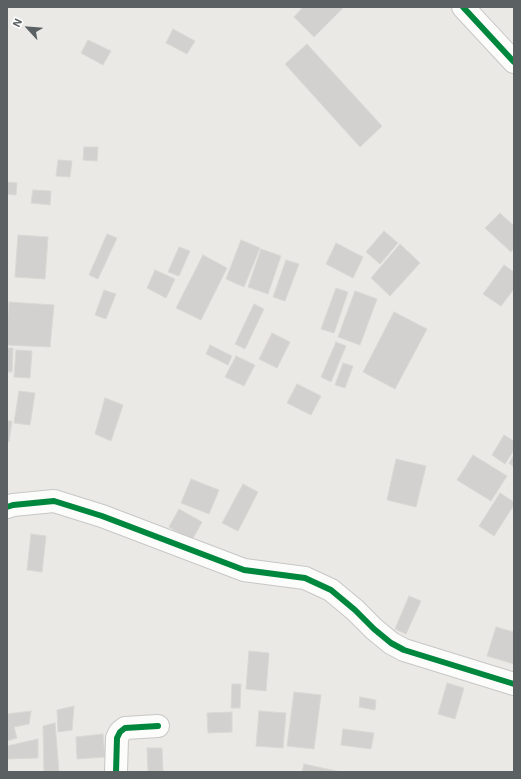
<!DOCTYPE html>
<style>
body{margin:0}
#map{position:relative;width:521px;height:779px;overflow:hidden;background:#ebe9e5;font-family:"Exo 2",sans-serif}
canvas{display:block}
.frame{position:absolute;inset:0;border:8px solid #5b6063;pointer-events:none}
.north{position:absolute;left:8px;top:8px;width:40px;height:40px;-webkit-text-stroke:3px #fff;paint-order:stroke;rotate:296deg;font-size:11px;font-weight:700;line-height:16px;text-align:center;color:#5b6063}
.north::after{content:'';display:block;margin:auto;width:14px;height:18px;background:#5b6063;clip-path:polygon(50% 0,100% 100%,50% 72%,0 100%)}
</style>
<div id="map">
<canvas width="521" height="779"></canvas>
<div class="frame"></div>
<div class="north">N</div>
</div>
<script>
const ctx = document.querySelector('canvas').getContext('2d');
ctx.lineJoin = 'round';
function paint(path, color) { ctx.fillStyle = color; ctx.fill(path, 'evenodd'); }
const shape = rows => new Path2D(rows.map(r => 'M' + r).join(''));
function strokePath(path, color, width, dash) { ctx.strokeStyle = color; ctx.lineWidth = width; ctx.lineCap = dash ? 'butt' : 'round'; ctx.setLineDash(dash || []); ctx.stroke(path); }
const building = shape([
 [303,7,344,7,314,37,294,17,303,7],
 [173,29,195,41,187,54,166,43,173,29],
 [88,40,111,51,103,65,81,53,88,40],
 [307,44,382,126,360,147,285,64,307,44],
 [84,147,98,147,97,161,83,160,84,147],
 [58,160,72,161,70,177,56,176,58,160],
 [7,182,17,183,16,195,7,194,7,182],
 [33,190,51,191,50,205,31,203,33,190],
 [500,213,514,226,514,248,511,252,485,228,500,213],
 [384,231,398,243,380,264,366,252,384,231],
 [107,234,117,238,98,279,89,275,107,234],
 [18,235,48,237,45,279,15,277,18,235],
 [241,240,260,248,244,287,226,279,241,240],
 [336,243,363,257,353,278,326,264,336,243],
 [400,244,420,263,390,296,371,278,400,244],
 [179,247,190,251,179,276,168,272,179,247],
 [261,249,281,256,268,294,248,287,261,249],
 [203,255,227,268,201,320,176,308,203,255],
 [286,260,299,264,285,301,273,297,286,260],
 [504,265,514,272,514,289,501,306,483,294,504,265],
 [155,270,175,279,166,298,147,288,155,270],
 [336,288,348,292,334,333,321,329,336,288],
 [104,290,116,294,106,319,95,315,104,290],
 [355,291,377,299,360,345,338,337,355,291],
 [9,302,54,305,50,347,7,345,7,328,9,302],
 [254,304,264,309,245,349,235,344,254,304],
 [394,312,427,329,395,389,363,372,394,312],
 [272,333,290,342,277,368,259,359,272,333],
 [336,342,346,346,331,382,321,377,336,342],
 [210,345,232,356,228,365,206,354,210,345],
 [7,348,13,348,12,372,7,372,7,348],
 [16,350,32,351,30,378,14,377,16,350],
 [236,356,255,365,244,386,225,377,236,356],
 [343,363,353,366,345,388,335,385,343,363],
 [297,384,321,396,311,415,287,403,297,384],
 [19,391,35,393,30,425,14,423,19,391],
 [105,398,123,405,111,441,95,434,105,398],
 [7,421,12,421,9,442,7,442,7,421],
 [504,435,514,441,514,450,505,464,492,455,504,435],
 [473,455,507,476,491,501,457,480,473,455],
 [514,455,514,467,509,463,514,455],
 [396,459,426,466,416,507,387,500,396,459],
 [191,479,219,490,209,514,181,503,191,479],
 [243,484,258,492,238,531,222,523,243,484],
 [500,493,514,502,514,505,494,536,479,526,500,493],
 [179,509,202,522,192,540,169,527,179,509],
 [31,534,46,536,42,572,27,570,31,534],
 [409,596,421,601,406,634,395,629,409,596],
 [496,627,514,632,514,664,487,656,496,627],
 [249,651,269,653,266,691,246,689,249,651],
 [447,683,464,688,455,719,438,714,447,683],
 [232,684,241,684,240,708,231,708,232,684],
 [294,692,321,695,314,749,287,746,294,692],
 [360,697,376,700,375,710,359,707,360,697],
 [74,706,72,730,58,732,57,710,74,706],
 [31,711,29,724,14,727,17,738,7,741,7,714,31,711],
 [259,711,286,713,283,748,256,746,259,711],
 [232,712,232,732,208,733,207,713,232,712],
 [55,723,59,772,44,772,43,726,55,723],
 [343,729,374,733,371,749,341,745,343,729],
 [103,734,105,757,77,759,76,737,103,734],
 [38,739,38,758,7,759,7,746,38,739],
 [147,748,162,748,163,772,148,772,147,748],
 [304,764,341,772,302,772,304,764]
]);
const minor = shape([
 [463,7,514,62],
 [7,507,13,505,54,501,102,516,244,570,305,578,331,590,355,610,374,629,391,643,404,650,514,684],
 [116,772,117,738,120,732,125,728,158,726]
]);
const cycleway = shape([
 [463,7,514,62],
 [7,507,13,505,54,501,102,516,244,570,305,578,331,590,355,610,374,629,391,643,404,650,514,684],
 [116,772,117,738,120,732,125,728,158,726]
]);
paint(building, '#d2d1cf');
strokePath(building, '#dad8d4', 1);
strokePath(minor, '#c7c7c6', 24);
strokePath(minor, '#fcfcfb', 22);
strokePath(cycleway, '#00873e', 6);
</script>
